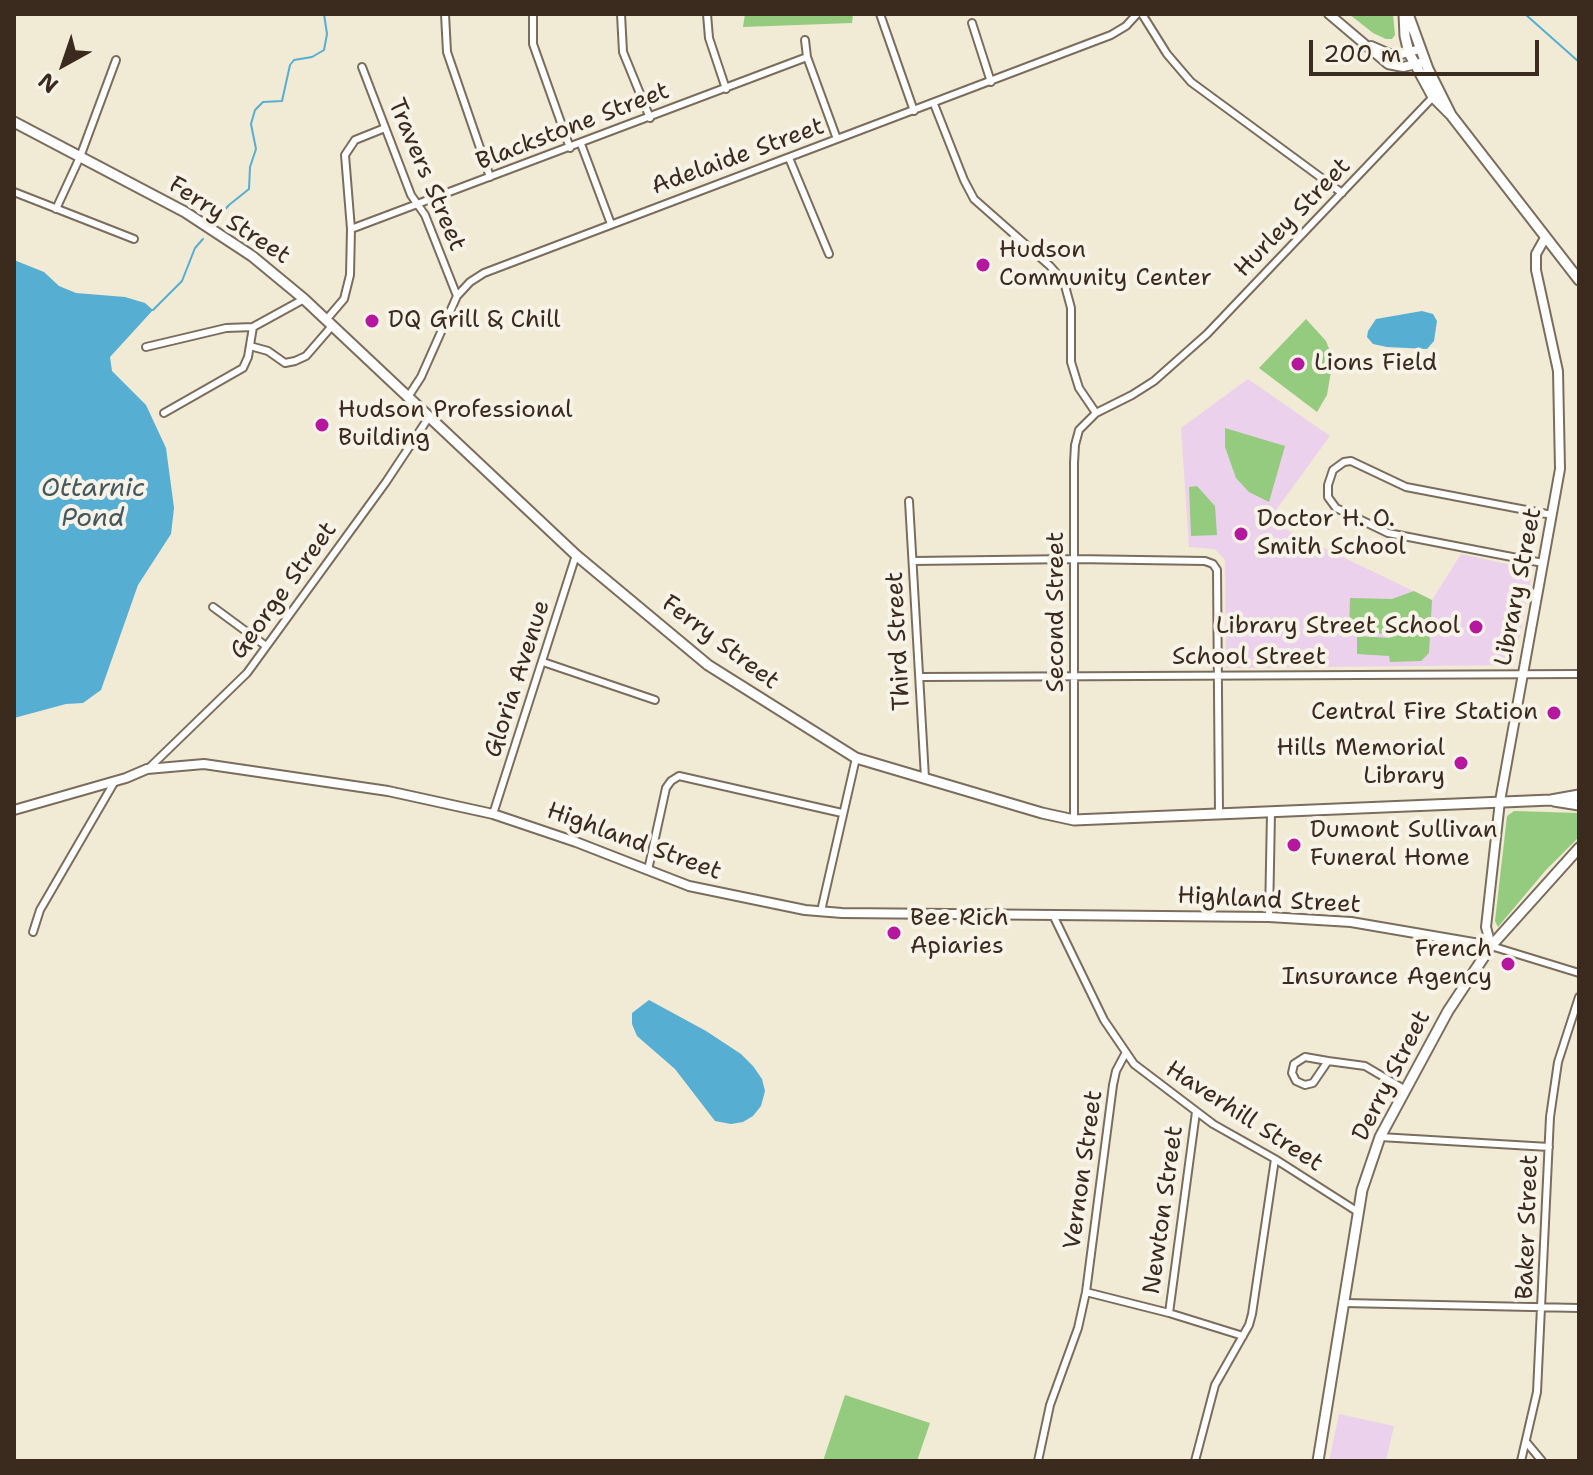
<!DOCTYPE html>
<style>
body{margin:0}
#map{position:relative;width:1593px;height:1475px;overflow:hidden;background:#f1ead4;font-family:"Shantell Sans",sans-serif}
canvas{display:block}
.frame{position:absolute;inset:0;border:16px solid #3b2a1e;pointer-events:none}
.north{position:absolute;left:24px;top:24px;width:80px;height:80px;-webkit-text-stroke:6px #f7f3e8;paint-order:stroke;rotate:220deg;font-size:22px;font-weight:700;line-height:32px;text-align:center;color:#3b2a1e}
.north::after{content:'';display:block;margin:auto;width:28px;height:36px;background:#3b2a1e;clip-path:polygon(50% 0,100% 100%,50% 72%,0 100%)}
.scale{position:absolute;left:1309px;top:40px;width:230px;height:36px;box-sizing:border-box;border:4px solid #3b2a1e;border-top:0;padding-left:10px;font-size:24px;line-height:28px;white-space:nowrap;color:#3b2a1e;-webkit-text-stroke:6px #f7f3e8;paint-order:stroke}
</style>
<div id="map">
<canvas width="1593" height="1475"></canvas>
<div class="frame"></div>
<div class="north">N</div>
<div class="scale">200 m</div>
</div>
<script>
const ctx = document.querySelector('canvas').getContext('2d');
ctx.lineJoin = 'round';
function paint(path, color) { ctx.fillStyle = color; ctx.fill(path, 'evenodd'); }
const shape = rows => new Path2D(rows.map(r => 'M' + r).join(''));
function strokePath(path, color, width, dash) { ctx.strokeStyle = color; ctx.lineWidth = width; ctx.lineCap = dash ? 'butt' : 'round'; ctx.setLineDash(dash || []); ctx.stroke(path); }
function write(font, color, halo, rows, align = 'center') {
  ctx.font = font + ' "Shantell Sans",sans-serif'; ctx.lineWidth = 8; ctx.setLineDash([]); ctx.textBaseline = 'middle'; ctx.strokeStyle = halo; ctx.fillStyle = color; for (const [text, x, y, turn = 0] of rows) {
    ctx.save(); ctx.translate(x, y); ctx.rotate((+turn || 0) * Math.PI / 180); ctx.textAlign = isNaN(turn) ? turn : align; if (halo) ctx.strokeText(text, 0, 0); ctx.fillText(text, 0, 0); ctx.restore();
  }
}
const built = shape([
 [1248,379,1330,436,1268,521,1432,600,1461,554,1529,569,1532,573,1514,665,1226,668,1225,560,1215,549,1189,547,1181,428],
 [1339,1414,1394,1426,1386,1461,1329,1461]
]);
const green = shape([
 [745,14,853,14,852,23,743,27],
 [1349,14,1393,14,1395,35,1392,39,1386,39,1373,33],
 [1306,319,1326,341,1333,359,1327,395,1317,412,1259,368],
 [1225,428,1285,446,1269,502,1249,492,1236,478,1225,447],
 [1197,486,1215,506,1217,535,1191,536,1189,487],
 [1414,591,1432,600,1429,653,1421,661,1390,662,1389,656,1357,654,1357,636,1390,638,1391,634,1349,632,1350,598,1392,599],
 [1514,811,1579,813,1579,837,1545,871,1498,927,1495,921,1507,816],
 [845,1395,930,1423,917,1461,823,1461]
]);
const water = shape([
 [14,260,44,272,59,286,76,293,125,297,145,303,153,310,110,357,112,371,146,405,166,448,174,508,171,534,138,585,101,690,83,703,66,704,14,718],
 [1422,311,1433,314,1437,321,1434,341,1427,349,1387,347,1373,344,1367,337,1368,331,1376,319],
 [649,1000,706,1031,741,1054,753,1066,762,1079,765,1091,761,1106,753,1116,743,1122,731,1124,715,1121,675,1069,637,1036,632,1024,632,1013]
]);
const stream = shape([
 [1525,14,1579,62],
 [216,220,229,205,249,189,250,167,256,149,251,124,255,110,263,102,282,101,290,65,294,60,312,57,324,50,327,34,324,14],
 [153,310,182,281,195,248,203,239]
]);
const street = shape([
 [445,14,447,52,490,177],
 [533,14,533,44,570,148],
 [621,14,623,52,650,118],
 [707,14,709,38,726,89],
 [880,14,914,111],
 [1142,14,1167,54,1191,82,1342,193],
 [972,23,991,82],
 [805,40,807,57,837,139],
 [362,67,411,195,425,215,457,296],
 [934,104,964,180,974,199,1050,266,1064,282,1071,308,1071,362,1079,388,1096,413],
 [581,144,611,224],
 [789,158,829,254],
 [14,192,134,239],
 [56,209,80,157,116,60],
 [351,229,807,57],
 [326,320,344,299,350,275,351,229,345,155,355,140,385,128],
 [250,346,268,351,285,363,295,361,306,356,332,326],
 [146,347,226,328,253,327,304,299],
 [408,397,421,377,457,296,470,282,484,273,1111,35,1126,26,1137,14],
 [164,413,243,368,248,357,253,327],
 [909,501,925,778],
 [913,561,1074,559,1205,561,1213,564,1217,570,1219,814],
 [1543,563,1388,533,1336,508,1328,497,1328,485,1333,470,1344,462,1351,461,1406,487,1552,515],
 [213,607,266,646],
 [543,662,655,700],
 [920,677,1579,674],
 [148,769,247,673,386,482,429,417],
 [493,814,576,555],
 [1074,820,1074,463,1075,445,1079,430,1096,413,1132,395,1154,381,1207,334,1433,97],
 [648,870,666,788,671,781,679,776,842,813],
 [821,911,856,758],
 [1053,915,1104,1020,1134,1064,1213,1124,1275,1159,1358,1212],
 [1269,917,1271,812],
 [33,932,40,910,115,781],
 [1491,946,1579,973],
 [1305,1057,1328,1061,1313,1083,1305,1085,1296,1081,1292,1073,1294,1064,1305,1057],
 [1328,1061,1365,1066,1404,1089],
 [1380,1137,1549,1147],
 [1086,1292,1169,1313,1243,1336],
 [1344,1303,1579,1308],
 [1169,1313,1196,1112],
 [1527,1443,1542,1461],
 [1038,1461,1050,1405,1078,1328,1086,1292,1113,1085,1116,1071,1125,1054],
 [1195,1461,1215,1385,1249,1325,1252,1314,1275,1159],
 [1521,1461,1537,1392,1550,1117,1558,1062,1579,997]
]);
const secondary = shape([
 [1329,14,1388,64,1403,67,1425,62],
 [1371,46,1394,56,1420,49],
 [14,810,126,778,147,769,204,764,388,791,493,814,576,842,689,886,805,910,842,913,1269,917,1351,922,1491,946,1486,927,1500,801,1560,469,1558,371,1536,270,1536,254,1545,238]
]);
const primary = shape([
 [1404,14,1405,36,1409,53,1433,97,1451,115,1579,280],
 [1408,14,1428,69,1451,115],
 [14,122,185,212,252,256,304,299,576,555,708,665,856,758,1042,813,1074,820,1551,800,1579,795],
 [1554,801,1579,805],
 [1318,1461,1362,1190,1380,1137,1448,1011,1491,946,1579,848]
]);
const markers = [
 [983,265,8,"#b5179e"],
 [372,321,8,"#b5179e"],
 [1298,364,8,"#b5179e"],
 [322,425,8,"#b5179e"],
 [1241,534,8,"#b5179e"],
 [1476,627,8,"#b5179e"],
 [1554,713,8,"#b5179e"],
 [1461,763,8,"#b5179e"],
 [1294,845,8,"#b5179e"],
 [894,933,8,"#b5179e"],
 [1508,964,8,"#b5179e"]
];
const streetNames = [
 ["Blackstone Street",573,127,-21],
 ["Adelaide Street",738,157,-20],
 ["Travers Street",426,175,67],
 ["Hurley Street",1293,218,-46],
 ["Ferry Street",229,221,33],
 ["Library Street",1519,587,-79],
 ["George Street",284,591,-54],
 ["Second Street",1057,612,-90],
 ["Third Street",899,641,-93],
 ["Ferry Street",720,643,37],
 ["School Street",1249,658],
 ["Gloria Avenue",518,679,-72],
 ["Highland Street",634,842,20],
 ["Highland Street",1269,901,3],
 ["Derry Street",1392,1076,-63],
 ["Haverhill Street",1244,1117,33],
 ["Vernon Street",1084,1170,-82],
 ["Newton Street",1164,1210,-82],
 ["Baker Street",1528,1227,-88]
];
const poiNames = [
 ["Hudson",999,251],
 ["Community Center",999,279],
 ["DQ Grill & Chill",388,321],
 ["Lions Field",1314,364],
 ["Hudson Professional",338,411],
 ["Building",338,439],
 ["Doctor H. O.",1257,520],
 ["Smith School",1257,548],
 ["Library Street School",1460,627,"right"],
 ["Central Fire Station",1538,713,"right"],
 ["Hills Memorial",1445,749,"right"],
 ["Library",1445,777,"right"],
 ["Dumont Sullivan",1310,831],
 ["Funeral Home",1310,859],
 ["Bee Rich",910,919],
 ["Apiaries",910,947],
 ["French",1492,950,"right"],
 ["Insurance Agency",1492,978,"right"]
];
const waterNames = [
 ["Ottarnic",93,489],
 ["Pond",93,519]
];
paint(built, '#ebd1eb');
paint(green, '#94cb7e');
paint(water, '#56aed3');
strokePath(stream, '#56aed3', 2);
strokePath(street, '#7b6d5e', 10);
strokePath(secondary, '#7b6d5e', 12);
strokePath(primary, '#7b6d5e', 13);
strokePath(street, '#fff', 6);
strokePath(secondary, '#fff', 8);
strokePath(primary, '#fff', 9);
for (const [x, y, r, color] of markers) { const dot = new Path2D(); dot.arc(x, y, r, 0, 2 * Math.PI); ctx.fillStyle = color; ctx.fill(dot); strokePath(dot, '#f7f3e8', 3); }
write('24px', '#3b2a1e', '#f7f3e8', streetNames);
write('24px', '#3b2a1e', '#f7f3e8', poiNames, 'left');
write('italic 26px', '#44585d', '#f7f3e8', waterNames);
</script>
